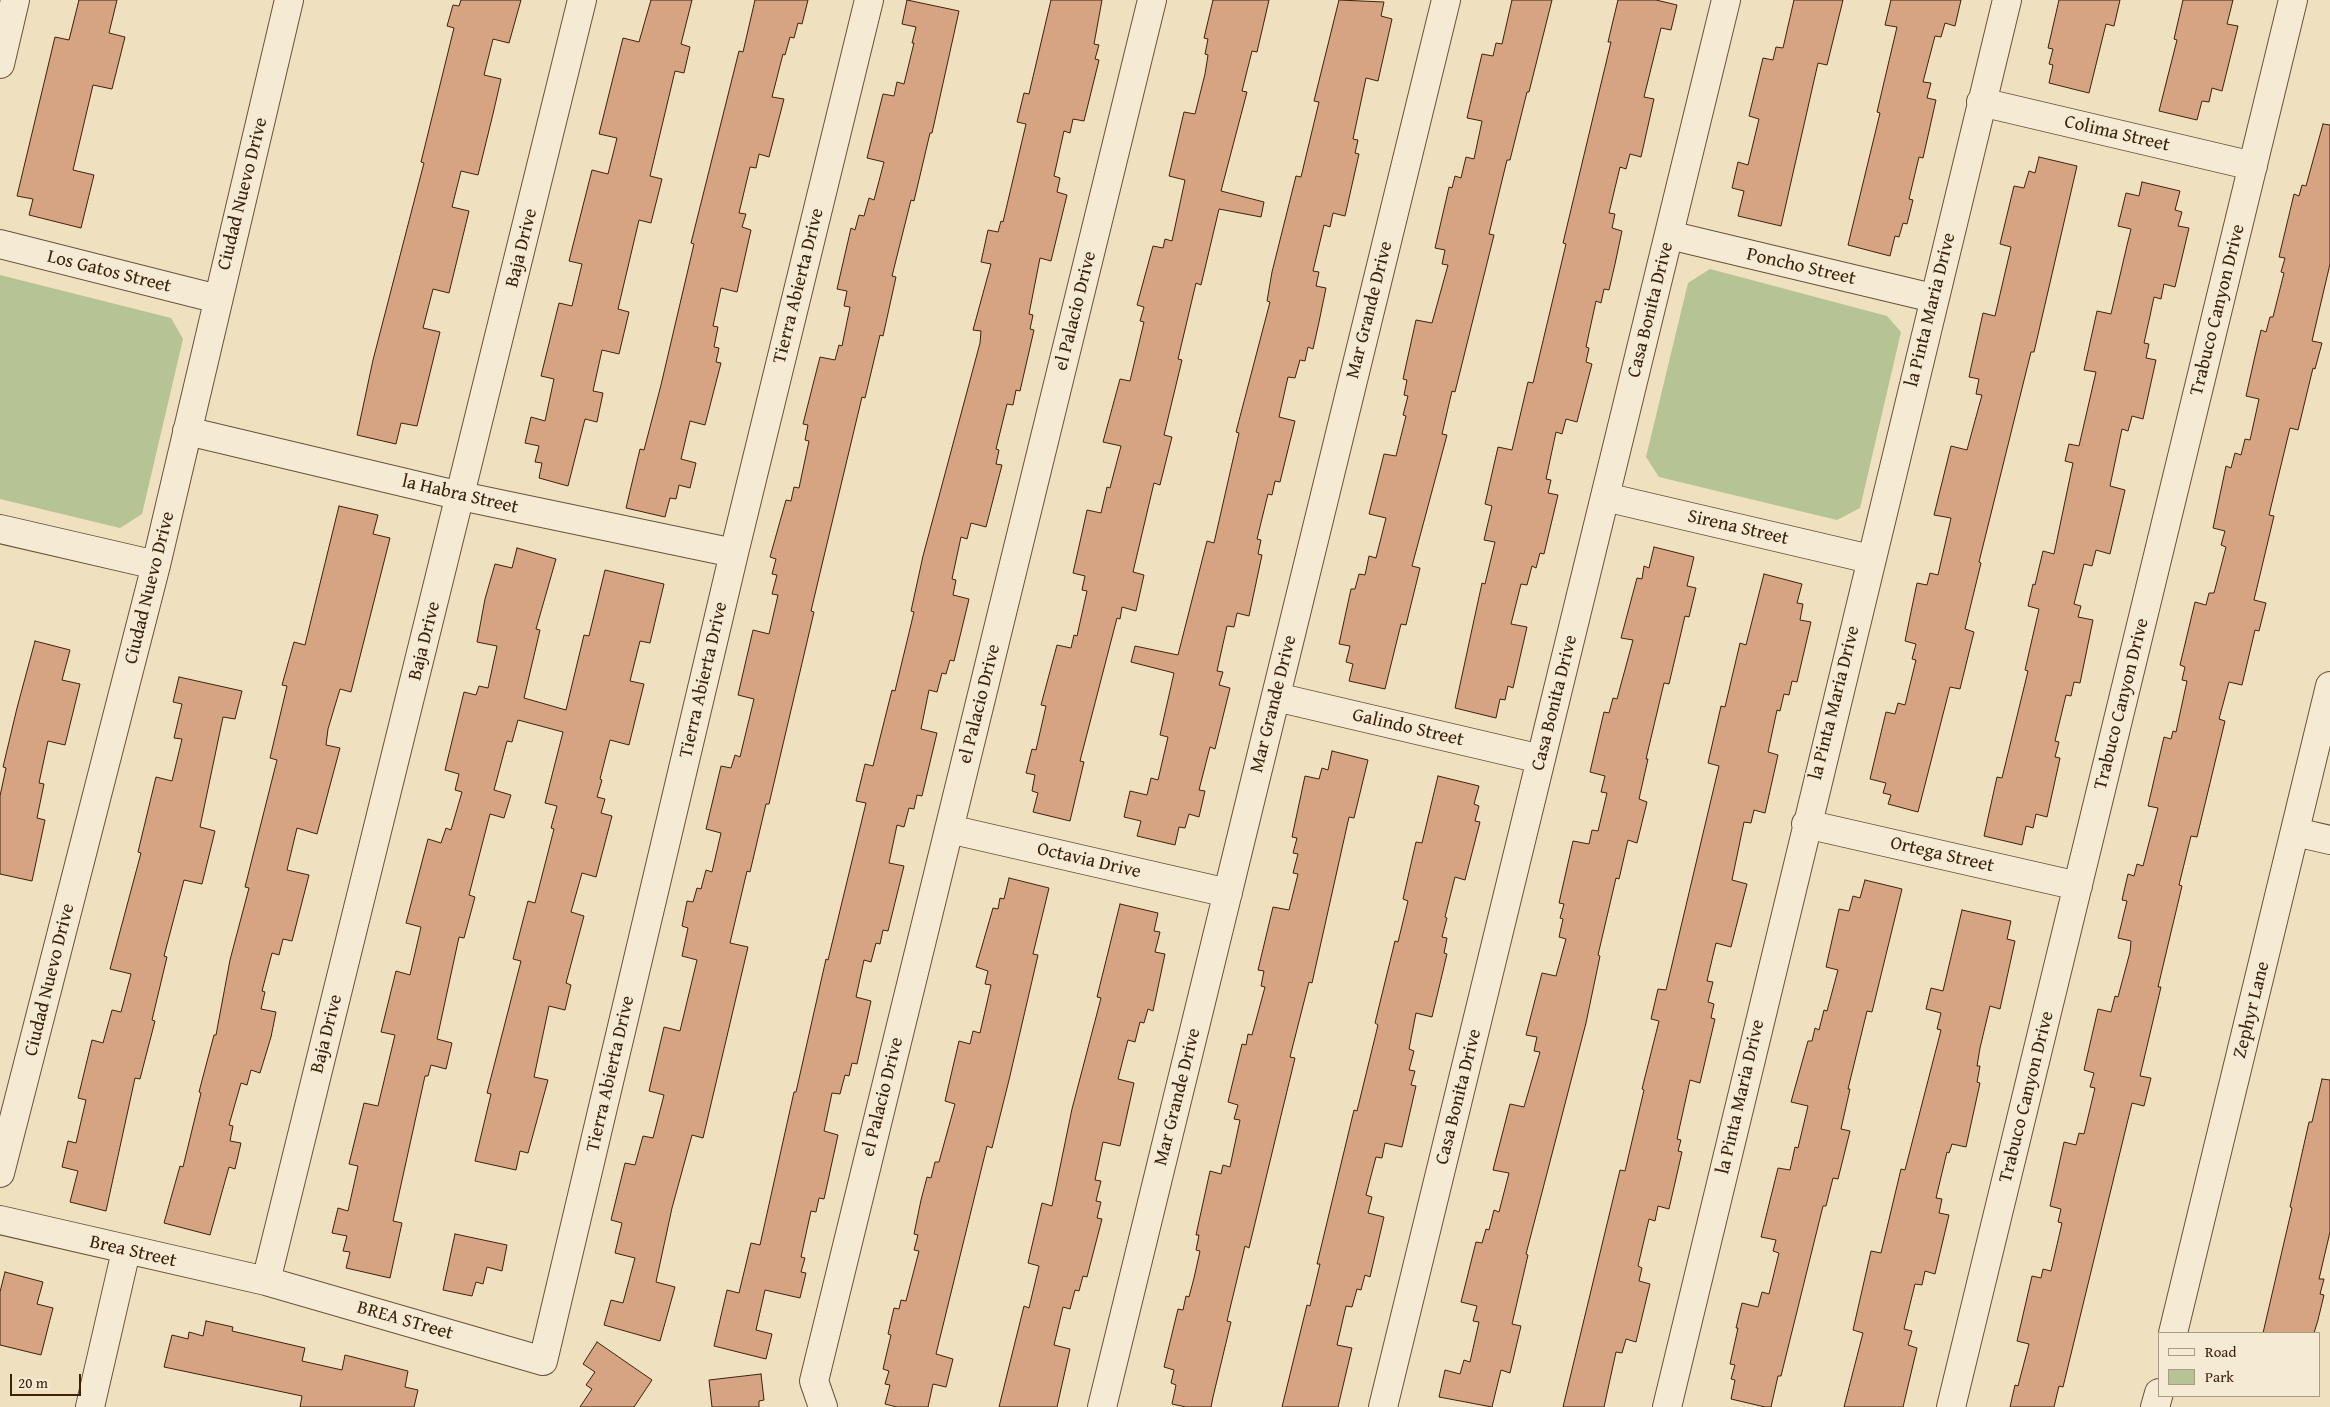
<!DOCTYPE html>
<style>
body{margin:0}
#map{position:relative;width:2330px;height:1407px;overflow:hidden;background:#efe0bf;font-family:"Gentium Book Plus",serif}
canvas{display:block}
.legend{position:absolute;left:2158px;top:1332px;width:162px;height:65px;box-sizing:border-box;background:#f5ebd5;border:1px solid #ab9b84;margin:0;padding:6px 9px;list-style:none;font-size:15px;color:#3d220a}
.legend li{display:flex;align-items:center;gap:10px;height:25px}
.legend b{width:25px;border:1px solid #ab9b84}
.scale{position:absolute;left:10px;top:1374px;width:71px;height:22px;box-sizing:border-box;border:2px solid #3d220a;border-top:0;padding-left:6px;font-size:15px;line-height:18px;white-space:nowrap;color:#3d220a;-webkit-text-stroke:4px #f5ebd5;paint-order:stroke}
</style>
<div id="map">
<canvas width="2330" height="1407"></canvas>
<ul class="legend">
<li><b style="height:6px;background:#f5ebd5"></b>Road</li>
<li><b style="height:14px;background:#b6c394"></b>Park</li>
</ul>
<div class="scale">20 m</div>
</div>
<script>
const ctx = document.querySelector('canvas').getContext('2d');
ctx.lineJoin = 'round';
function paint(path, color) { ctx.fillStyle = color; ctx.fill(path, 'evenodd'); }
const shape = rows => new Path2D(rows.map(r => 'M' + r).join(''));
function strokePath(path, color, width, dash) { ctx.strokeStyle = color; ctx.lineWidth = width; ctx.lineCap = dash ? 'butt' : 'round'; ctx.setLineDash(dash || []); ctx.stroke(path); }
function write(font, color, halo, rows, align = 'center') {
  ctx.font = font + ' "Gentium Book Plus",serif'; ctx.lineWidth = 4.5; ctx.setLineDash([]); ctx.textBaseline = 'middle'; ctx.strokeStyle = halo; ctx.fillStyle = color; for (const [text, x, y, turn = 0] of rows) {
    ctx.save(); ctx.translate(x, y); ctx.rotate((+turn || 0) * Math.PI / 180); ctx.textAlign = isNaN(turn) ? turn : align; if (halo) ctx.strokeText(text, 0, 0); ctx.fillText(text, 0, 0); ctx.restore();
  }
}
const green = shape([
 [1710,269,1887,316,1901,332,1860,508,1837,520,1659,477,1646,457,1688,283],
 [0,275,171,318,183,339,142,514,120,528,0,499]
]);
const building = shape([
 [79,0,117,0,109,33,125,37,112,89,93,85,73,170,94,175,81,228,29,215,33,199,17,196,55,37,69,40,79,0],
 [461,0,521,0,509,43,493,39,484,75,501,79,493,114,478,175,461,171,452,207,469,211,449,293,433,289,423,328,440,332,417,426,401,423,396,444,357,435,373,360,424,163,421,162,454,28,447,26,453,5,459,6,461,0],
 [651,0,692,0,681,44,690,47,684,73,675,71,650,176,662,179,651,223,639,220,618,309,629,312,619,354,602,350,593,391,603,393,597,422,585,419,568,486,539,478,542,463,535,462,539,446,525,443,531,417,545,421,554,379,541,376,559,303,572,306,582,264,569,261,592,170,608,174,617,138,599,134,623,38,639,42,651,0],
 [755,0,808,0,802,24,798,23,794,38,790,37,785,55,783,54,772,97,784,99,769,157,759,154,756,168,750,167,739,213,746,214,742,227,751,230,737,292,721,288,713,326,718,327,714,347,719,348,716,362,721,363,705,425,690,421,681,459,696,463,690,488,679,485,676,499,670,498,665,517,626,508,640,449,644,450,661,385,694,244,691,243,739,51,743,52,755,0],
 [907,0,959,11,932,133,930,133,914,201,911,200,892,276,896,277,883,336,880,335,865,398,862,397,825,552,811,611,814,612,769,804,766,804,750,872,747,871,730,943,748,947,703,1138,692,1135,672,1208,656,1282,675,1287,660,1341,604,1325,611,1300,623,1303,635,1258,615,1253,622,1223,611,1220,625,1163,635,1165,643,1136,653,1138,664,1095,649,1091,664,1027,680,1031,697,960,682,956,688,928,682,926,687,901,693,902,697,888,701,889,706,870,712,872,721,833,706,829,721,766,731,768,735,755,740,757,754,699,738,695,753,630,769,634,778,595,772,594,777,575,772,574,776,559,770,557,786,500,791,501,794,487,799,488,809,441,805,440,808,425,803,424,820,357,835,360,839,345,842,346,850,307,844,306,847,291,837,289,851,228,855,230,859,215,864,216,869,198,874,200,884,162,867,158,883,94,894,96,897,82,904,84,914,43,912,43,916,27,902,24,907,0],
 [1051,0,1102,0,1094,44,1099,45,1095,59,1099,60,1084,121,1073,119,1070,133,1064,131,1054,176,1060,178,1057,192,1067,195,1051,261,1040,258,1029,314,1033,315,1030,329,1034,330,1020,391,1016,390,1013,405,1007,404,996,449,999,450,996,464,1002,465,986,527,971,523,967,539,961,537,952,579,956,580,953,595,969,599,954,661,950,660,946,674,942,673,937,692,929,690,921,729,937,733,922,796,917,795,914,809,909,808,904,827,897,825,889,863,904,866,888,931,883,930,880,944,876,943,871,962,864,960,856,997,871,1001,857,1064,852,1063,849,1076,845,1075,840,1094,832,1093,824,1131,838,1135,824,1199,819,1198,816,1212,811,1211,801,1257,805,1258,801,1272,806,1273,800,1298,765,1290,756,1330,772,1334,766,1359,714,1346,727,1290,739,1293,751,1243,760,1245,794,1092,796,1092,826,959,828,960,866,803,856,801,865,764,873,766,892,690,895,691,914,612,911,611,923,556,980,343,981,331,973,330,991,264,981,262,988,230,998,232,1001,221,1003,222,1026,124,1017,122,1024,93,1029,94,1051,0],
 [1213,0,1269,0,1257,52,1252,51,1242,91,1247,92,1221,191,1264,202,1261,217,1219,209,1201,285,1196,283,1178,359,1182,360,1164,435,1172,437,1160,485,1154,483,1133,572,1144,575,1136,611,1122,607,1120,619,1117,618,1080,761,1084,762,1070,821,1033,812,1038,793,1032,791,1035,775,1026,773,1032,749,1036,750,1046,706,1041,705,1057,645,1071,648,1074,635,1077,636,1087,591,1082,590,1085,576,1073,573,1082,533,1087,510,1101,513,1107,487,1110,488,1121,446,1103,442,1120,379,1130,381,1144,322,1140,321,1144,307,1137,305,1153,246,1163,248,1165,239,1172,241,1185,180,1169,176,1184,112,1195,114,1205,74,1208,55,1205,54,1208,39,1204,38,1213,0],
 [1339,0,1384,2,1381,16,1392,19,1378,81,1366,78,1353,139,1358,140,1355,153,1359,154,1345,216,1333,213,1330,227,1324,225,1313,271,1319,272,1316,286,1326,288,1319,322,1313,349,1308,347,1305,361,1300,360,1295,378,1288,377,1279,417,1295,421,1280,482,1275,481,1272,495,1268,494,1257,539,1261,540,1258,554,1262,555,1249,616,1237,613,1234,627,1227,626,1217,671,1223,672,1219,685,1230,688,1215,749,1210,747,1199,790,1205,791,1199,817,1189,814,1185,828,1179,827,1175,845,1137,836,1141,821,1124,817,1130,791,1147,795,1151,778,1158,780,1168,737,1160,735,1174,673,1131,662,1135,646,1178,655,1207,541,1214,543,1239,433,1236,432,1270,302,1267,301,1272,272,1296,176,1301,177,1319,102,1314,101,1339,0],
 [1512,0,1552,0,1529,92,1527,92,1510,160,1507,160,1489,234,1494,235,1455,392,1452,391,1442,434,1447,435,1412,566,1420,568,1406,625,1401,624,1385,689,1349,681,1353,664,1346,662,1350,646,1339,644,1351,589,1355,589,1359,574,1365,575,1369,556,1376,558,1386,518,1369,514,1384,454,1396,456,1406,416,1403,415,1408,396,1404,395,1407,380,1403,379,1416,320,1432,323,1448,265,1442,264,1445,250,1435,248,1449,187,1452,188,1455,176,1461,178,1466,157,1474,159,1482,121,1467,118,1482,54,1493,56,1496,43,1502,44,1512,0],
 [1618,0,1656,0,1677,5,1671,30,1661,28,1644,97,1654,99,1641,157,1630,154,1626,169,1620,167,1609,213,1615,214,1612,228,1622,231,1615,264,1609,290,1604,289,1601,303,1596,301,1586,347,1589,348,1586,362,1592,364,1577,422,1566,419,1562,434,1556,432,1546,479,1551,480,1548,493,1558,495,1544,554,1540,553,1536,568,1532,566,1527,585,1521,584,1511,624,1527,627,1513,688,1508,686,1505,700,1500,699,1496,718,1455,708,1482,583,1485,584,1495,542,1484,540,1492,506,1485,504,1498,447,1512,450,1528,382,1533,383,1566,244,1563,243,1611,42,1608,42,1618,0],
 [1794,0,1843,0,1827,65,1818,63,1781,226,1738,216,1744,191,1732,188,1738,162,1748,165,1759,119,1749,116,1763,58,1773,60,1776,47,1783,48,1794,0],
 [1891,0,1961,0,1955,26,1945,23,1941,37,1935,36,1923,82,1931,83,1927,98,1936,100,1923,158,1919,157,1909,199,1913,200,1907,224,1903,223,1899,237,1895,236,1890,256,1848,245,1880,113,1877,112,1897,27,1885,25,1891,0],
 [2059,0,2120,0,2114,26,2106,24,2089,93,2049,83,2053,65,2049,64,2053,49,2048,48,2059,0],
 [2183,0,2233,0,2227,24,2238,26,2222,91,2212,88,2209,102,2202,101,2197,120,2159,111,2177,40,2174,39,2183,0],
 [2323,124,2330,125,2330,264,2312,341,2322,343,2315,369,2313,368,2298,430,2290,428,2269,515,2274,516,2254,600,2266,603,2259,631,2255,630,2242,685,2229,682,2219,719,2225,721,2197,837,2191,836,2179,885,2182,886,2158,987,2161,987,2140,1076,2151,1078,2144,1106,2132,1103,2063,1387,2059,1386,2054,1407,2010,1407,2015,1385,2018,1386,2029,1344,2017,1341,2032,1276,2041,1278,2043,1269,2051,1271,2062,1223,2058,1222,2061,1209,2050,1206,2064,1142,2076,1145,2079,1133,2084,1134,2095,1088,2090,1087,2094,1073,2084,1070,2098,1009,2111,1012,2115,996,2118,997,2130,952,2131,941,2118,938,2127,901,2122,900,2128,874,2134,876,2137,864,2143,866,2158,808,2148,806,2164,737,2171,739,2173,731,2176,732,2187,681,2182,680,2185,667,2180,665,2195,602,2206,605,2209,593,2214,593,2226,547,2221,545,2225,531,2213,528,2226,466,2231,468,2235,453,2241,455,2245,439,2250,440,2259,399,2246,396,2255,356,2261,330,2266,332,2270,317,2273,317,2284,273,2281,272,2285,258,2279,257,2294,194,2299,196,2302,185,2306,186,2323,124],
 [2039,157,2077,166,2034,352,2031,352,1979,562,1981,563,1965,629,1974,632,1960,689,1950,687,1918,812,1888,804,1891,795,1883,793,1886,783,1870,779,1886,712,1895,714,1898,703,1905,705,1916,660,1912,659,1916,644,1905,641,1917,583,1927,585,1930,573,1938,575,1951,518,1934,515,1951,446,1967,450,1982,395,1976,394,1979,379,1969,377,1983,313,1995,316,2011,247,2000,244,2014,186,2024,188,2029,171,2035,173,2039,157],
 [2142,182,2180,191,2175,210,2182,212,2178,226,2189,228,2175,287,2164,284,2161,299,2154,297,2150,316,2144,343,2149,344,2146,358,2156,360,2143,419,2132,416,2128,431,2122,429,2110,486,2125,490,2110,554,2096,550,2092,566,2084,564,2074,604,2081,606,2078,617,2093,620,2080,683,2074,682,2071,696,2066,695,2055,741,2059,742,2055,757,2060,758,2047,817,2036,814,2033,828,2026,826,2022,845,1984,836,1997,777,2002,778,2028,671,2025,670,2039,609,2028,606,2033,584,2035,585,2043,551,2054,554,2073,463,2065,461,2069,444,2079,446,2096,372,2084,370,2097,311,2111,314,2128,241,2131,229,2118,226,2126,193,2139,196,2142,182],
 [339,506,378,515,373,534,390,538,351,692,340,689,328,729,326,745,340,748,317,834,297,828,287,870,309,875,292,941,283,939,279,955,272,953,262,991,265,992,261,1009,276,1012,271,1037,260,1073,251,1070,247,1085,241,1083,229,1125,233,1126,230,1141,241,1143,235,1169,229,1167,210,1235,164,1223,180,1166,183,1167,201,1093,199,1092,214,1035,216,1035,230,960,249,888,245,887,277,760,270,758,287,686,282,685,294,642,305,645,339,506],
 [1654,547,1694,557,1687,586,1696,588,1689,617,1685,616,1669,684,1664,683,1646,759,1648,759,1639,799,1647,802,1637,843,1628,840,1619,879,1616,878,1598,955,1600,956,1586,1023,1526,1254,1528,1255,1512,1324,1521,1326,1510,1373,1501,1370,1492,1407,1439,1397,1445,1370,1460,1374,1464,1360,1470,1362,1479,1322,1473,1321,1477,1306,1461,1302,1476,1242,1482,1243,1486,1229,1489,1230,1494,1210,1499,1212,1509,1173,1493,1170,1510,1104,1524,1107,1540,1052,1534,1051,1537,1037,1526,1035,1542,973,1556,976,1566,939,1559,937,1563,919,1560,918,1564,904,1559,903,1573,841,1589,844,1592,830,1598,831,1607,793,1601,792,1605,776,1590,772,1604,712,1609,713,1613,698,1617,699,1633,640,1621,638,1637,578,1642,579,1644,566,1649,568,1654,547],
 [517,548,556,559,536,629,540,630,524,698,566,710,584,635,589,636,605,570,664,584,650,643,640,641,630,681,644,684,629,745,610,740,600,779,602,780,597,797,605,799,601,813,612,816,596,877,582,873,571,912,584,916,566,983,571,985,565,1010,549,1006,534,1077,548,1080,528,1153,520,1151,516,1170,475,1161,491,1094,487,1093,521,961,513,959,528,901,535,903,554,829,551,828,557,806,545,803,563,732,518,720,512,742,507,741,494,790,511,795,504,818,490,814,469,895,475,897,464,938,459,937,437,1039,452,1043,446,1069,431,1065,428,1076,425,1076,393,1221,402,1223,390,1278,346,1268,350,1252,343,1251,347,1236,332,1233,338,1208,348,1211,358,1166,349,1164,364,1103,378,1106,395,1035,381,1032,396,971,410,975,421,927,406,923,428,839,441,843,446,828,451,830,462,792,455,790,459,774,445,770,464,692,476,695,479,686,488,688,497,646,477,642,485,599,495,564,512,568,517,548],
 [1764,574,1802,584,1797,603,1803,604,1800,620,1811,622,1797,682,1792,681,1789,695,1784,694,1780,711,1777,710,1768,752,1778,755,1765,813,1754,810,1751,823,1744,822,1732,880,1747,884,1731,947,1716,943,1707,981,1713,982,1708,1002,1714,1004,1711,1018,1715,1019,1700,1083,1690,1080,1677,1139,1681,1140,1678,1151,1682,1152,1669,1209,1658,1206,1655,1221,1649,1219,1638,1266,1642,1268,1639,1281,1650,1284,1636,1342,1626,1339,1622,1353,1616,1352,1604,1407,1563,1407,1620,1170,1625,1171,1644,1090,1642,1089,1659,1021,1651,1019,1658,989,1666,990,1719,766,1708,763,1721,706,1725,707,1740,643,1746,645,1764,574],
 [35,641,70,650,62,680,80,684,65,745,48,741,39,783,44,784,37,818,45,820,32,881,0,874,0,796,6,768,3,767,17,708,35,641],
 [179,677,242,691,235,719,223,717,200,827,215,831,202,884,184,880,164,956,167,957,152,1020,155,1021,140,1079,135,1078,106,1211,70,1202,78,1171,62,1167,68,1141,76,1143,86,1100,78,1098,92,1040,103,1043,112,1010,121,1012,131,974,110,969,141,853,138,852,156,777,172,781,182,739,174,738,182,704,173,702,179,677],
 [1332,751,1368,760,1354,818,1349,817,1312,983,1309,982,1290,1057,1295,1058,1249,1248,1245,1246,1227,1321,1231,1322,1213,1397,1211,1407,1186,1407,1172,1404,1176,1385,1171,1383,1174,1370,1164,1367,1178,1309,1183,1310,1186,1296,1189,1297,1194,1278,1200,1251,1196,1250,1199,1235,1196,1235,1210,1171,1221,1174,1223,1165,1230,1167,1234,1148,1240,1120,1234,1119,1238,1105,1228,1102,1242,1044,1246,1045,1248,1034,1252,1035,1265,987,1261,986,1264,971,1258,970,1273,907,1289,910,1298,874,1293,873,1298,854,1293,853,1297,838,1292,837,1305,776,1319,779,1322,768,1328,770,1332,751],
 [1438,776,1479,786,1474,804,1479,806,1475,821,1480,822,1465,880,1455,877,1445,917,1447,918,1442,937,1447,938,1444,953,1447,954,1432,1017,1416,1013,1409,1049,1414,1051,1409,1070,1415,1071,1411,1085,1416,1086,1402,1147,1385,1143,1382,1158,1376,1157,1366,1195,1372,1197,1368,1213,1384,1217,1370,1277,1365,1275,1361,1290,1357,1289,1352,1307,1346,1306,1337,1345,1352,1348,1338,1407,1282,1407,1307,1305,1310,1306,1320,1264,1317,1264,1354,1110,1357,1111,1378,1025,1375,1023,1395,941,1398,942,1408,901,1403,899,1416,842,1422,843,1438,776],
 [1009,878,1049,888,1033,954,1038,955,1009,1080,992,1148,987,1146,936,1354,953,1359,946,1387,933,1384,928,1407,897,1407,885,1404,890,1385,885,1384,889,1371,883,1369,891,1335,888,1334,894,1308,899,1309,901,1300,906,1301,919,1251,914,1250,918,1235,914,1234,921,1200,927,1177,931,1178,935,1162,939,1162,955,1104,945,1101,959,1041,970,1044,973,1031,980,1033,991,985,985,984,988,971,976,967,993,908,998,909,1000,898,1004,899,1009,878],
 [1865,880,1902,889,1872,1012,1867,1011,1848,1089,1850,1089,1841,1129,1850,1131,1838,1179,1833,1178,1826,1206,1823,1206,1781,1376,1778,1376,1771,1407,1765,1407,1731,1399,1735,1380,1731,1379,1735,1365,1730,1364,1738,1328,1736,1328,1742,1303,1758,1307,1762,1292,1769,1294,1779,1253,1773,1251,1776,1240,1761,1237,1778,1168,1790,1170,1795,1147,1798,1148,1808,1106,1791,1102,1808,1041,1812,1041,1815,1028,1819,1030,1824,1010,1827,1011,1838,970,1826,967,1839,909,1849,911,1853,896,1860,898,1865,880],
 [1120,904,1158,913,1154,931,1160,932,1155,952,1165,954,1153,1011,1148,1009,1144,1023,1140,1022,1135,1042,1128,1040,1118,1079,1134,1083,1120,1146,1103,1142,1095,1180,1101,1181,1096,1201,1101,1202,1097,1218,1102,1219,1087,1277,1083,1276,1079,1291,1075,1290,1070,1309,1063,1307,1054,1345,1070,1349,1057,1407,999,1407,1024,1306,1029,1308,1039,1266,1028,1263,1042,1203,1052,1206,1072,1109,1101,998,1097,997,1120,904],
 [1962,910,2011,921,2007,939,2015,941,2000,1009,1990,1006,1980,1048,1977,1066,1980,1066,1977,1082,1980,1083,1966,1147,1952,1144,1949,1153,1947,1152,1936,1198,1942,1199,1939,1213,1949,1215,1935,1274,1925,1271,1922,1285,1915,1284,1904,1329,1912,1331,1908,1345,1917,1348,1903,1407,1844,1407,1863,1333,1853,1330,1871,1251,1881,1253,1901,1169,1905,1170,1941,1030,1937,1029,1941,1013,1926,1009,1931,988,1943,991,1962,910],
 [2322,1079,2330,1080,2330,1232,2319,1279,2324,1279,2320,1294,2324,1295,2318,1320,2314,1333,2263,1333,2292,1208,2290,1207,2309,1122,2312,1122,2322,1079],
 [455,1234,507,1245,502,1271,487,1267,483,1284,476,1282,472,1296,443,1290,455,1234],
 [5,1272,43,1282,37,1304,53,1308,41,1355,0,1345,0,1292,5,1272],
 [206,1321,233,1327,232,1331,305,1348,302,1361,342,1370,345,1355,408,1371,405,1387,418,1390,414,1407,300,1407,302,1396,164,1367,172,1335,188,1339,189,1332,203,1336,206,1321],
 [597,1342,652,1380,634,1407,580,1407,592,1389,586,1385,595,1372,583,1364,597,1342],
 [761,1374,764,1400,759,1401,759,1407,712,1407,709,1380,761,1374]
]);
const minor = shape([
 [0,64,15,0],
 [1981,102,2253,166],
 [1669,235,1933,298],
 [0,244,218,299],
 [187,431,461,496,734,553],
 [1605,497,1870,559],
 [0,529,156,565],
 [1276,697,1541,759],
 [1806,824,2078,886],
 [949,829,1228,893],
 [2295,832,2330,840],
 [0,1173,156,565,289,0],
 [0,1220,266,1281,543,1361,734,553,869,0],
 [266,1281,582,0],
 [2173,1333,2330,686],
 [90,1407,126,1251],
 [823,1407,814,1381,1152,0],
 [1102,1407,1446,0],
 [1383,1407,1726,0],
 [1667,1407,2007,0],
 [1951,1407,2293,0],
 [2155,1407,2159,1393]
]);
const streetNames = [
 ["Colima Street",2117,134,13],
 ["Ciudad Nuevo Drive",243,194,-76],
 ["Baja Drive",522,248,-76],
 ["Poncho Street",1801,267,13],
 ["Los Gatos Street",109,272,14],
 ["Tierra Abierta Drive",799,286,-76],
 ["Mar Grande Drive",1370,310,-76],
 ["Casa Bonita Drive",1651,310,-76],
 ["la Pinta Maria Drive",1931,310,-76],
 ["Trabuco Canyon Drive",2218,310,-76],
 ["el Palacio Drive",1076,311,-76],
 ["la Habra Street",460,495,13],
 ["Sirena Street",1738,528,13],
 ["Ciudad Nuevo Drive",150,588,-76],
 ["Baja Drive",425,641,-76],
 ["Tierra Abierta Drive",704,680,-77],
 ["Casa Bonita Drive",1555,703,-76],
 ["la Pinta Maria Drive",1835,703,-76],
 ["el Palacio Drive",980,704,-76],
 ["Mar Grande Drive",1274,704,-76],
 ["Trabuco Canyon Drive",2122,704,-76],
 ["Galindo Street",1408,728,13],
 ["Ortega Street",1942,855,13],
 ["Octavia Drive",1089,861,13],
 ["Ciudad Nuevo Drive",50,980,-76],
 ["Zephyr Lane",2252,1010,-76],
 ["Baja Drive",327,1034,-76],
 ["Tierra Abierta Drive",611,1074,-77],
 ["el Palacio Drive",883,1097,-76],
 ["Mar Grande Drive",1178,1097,-76],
 ["Casa Bonita Drive",1459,1097,-76],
 ["la Pinta Maria Drive",1741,1097,-77],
 ["Trabuco Canyon Drive",2027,1097,-76],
 ["Brea Street",133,1252,13],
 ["BREA STreet",405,1321,16]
];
paint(green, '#b6c394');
paint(building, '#d6a482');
strokePath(building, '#3d220a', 1);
strokePath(minor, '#6a5237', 30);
strokePath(minor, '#f5ebd5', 28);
write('19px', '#3d220a', '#f5ebd5', streetNames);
</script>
